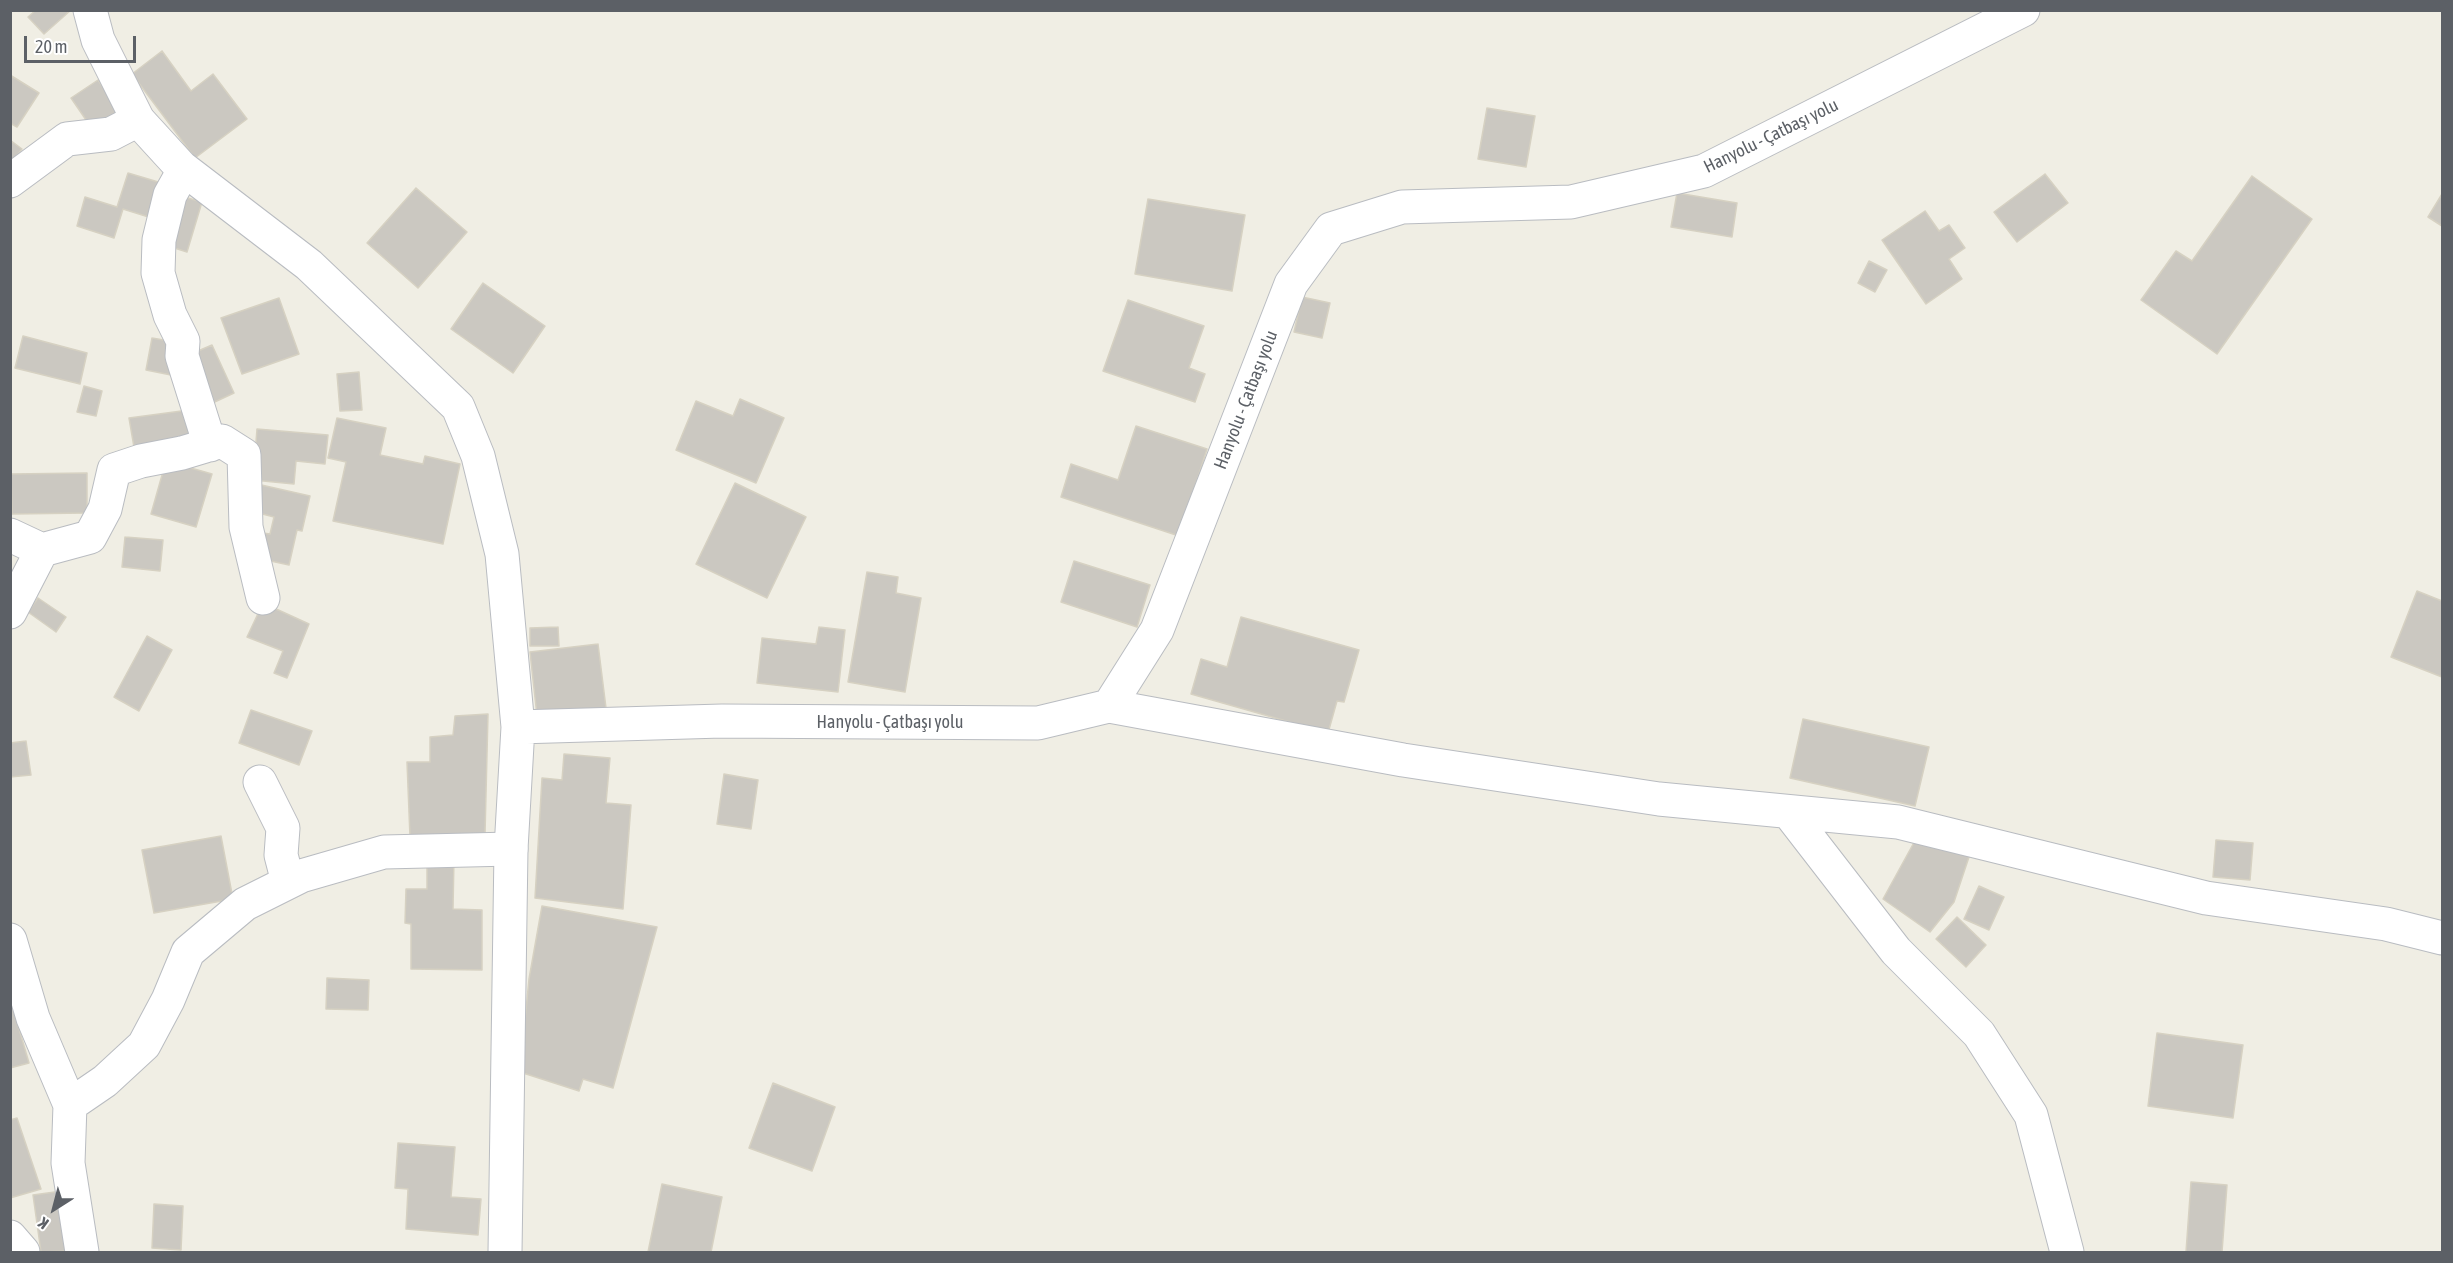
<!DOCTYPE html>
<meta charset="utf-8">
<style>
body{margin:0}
#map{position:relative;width:2453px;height:1263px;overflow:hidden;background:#f0eee4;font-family:"Asap Condensed",sans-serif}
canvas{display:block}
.frame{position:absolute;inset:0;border:12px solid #5c6066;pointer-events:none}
.north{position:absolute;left:24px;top:1179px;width:60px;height:60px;-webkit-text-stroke:4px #fff;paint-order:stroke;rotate:216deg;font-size:16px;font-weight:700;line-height:24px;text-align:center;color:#5c6066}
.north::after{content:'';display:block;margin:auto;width:21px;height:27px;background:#5c6066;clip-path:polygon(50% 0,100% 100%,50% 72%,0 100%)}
.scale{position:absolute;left:24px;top:36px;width:112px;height:27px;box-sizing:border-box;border:3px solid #5c6066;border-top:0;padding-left:8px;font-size:18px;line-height:21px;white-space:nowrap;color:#5c6066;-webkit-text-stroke:4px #fff;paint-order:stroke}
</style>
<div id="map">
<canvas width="2453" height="1263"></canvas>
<div class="frame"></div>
<div class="north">K</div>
<div class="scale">20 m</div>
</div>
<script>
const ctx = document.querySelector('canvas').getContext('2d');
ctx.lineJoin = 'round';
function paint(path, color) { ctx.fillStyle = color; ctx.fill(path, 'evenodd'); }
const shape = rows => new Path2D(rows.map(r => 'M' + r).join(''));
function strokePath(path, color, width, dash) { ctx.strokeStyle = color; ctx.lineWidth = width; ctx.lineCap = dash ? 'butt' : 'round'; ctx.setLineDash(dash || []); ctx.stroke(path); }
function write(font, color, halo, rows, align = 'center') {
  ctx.font = font + ' "Asap Condensed",sans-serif'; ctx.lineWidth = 4.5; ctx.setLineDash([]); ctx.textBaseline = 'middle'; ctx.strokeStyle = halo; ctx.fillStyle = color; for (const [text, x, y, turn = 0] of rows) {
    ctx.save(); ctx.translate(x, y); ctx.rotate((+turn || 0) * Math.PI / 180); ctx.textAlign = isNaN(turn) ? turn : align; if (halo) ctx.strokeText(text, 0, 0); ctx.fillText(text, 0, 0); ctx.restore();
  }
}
const building = shape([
 [36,10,71,10,44,34,28,17,36,10],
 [162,51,191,91,213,74,247,119,195,158,132,74,162,51],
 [10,75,39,93,17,127,10,123,10,75],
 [98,80,122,114,95,133,71,98,98,80],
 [1487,108,1535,116,1526,167,1478,159,1487,108],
 [10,140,22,149,10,164,10,140],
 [128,173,165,184,155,219,123,209,114,238,77,226,85,197,117,207,128,173],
 [2045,174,2068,203,2017,242,1994,212,2045,174],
 [2252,176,2312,219,2217,354,2141,300,2176,251,2192,261,2252,176],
 [416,188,467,232,418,288,367,243,416,188],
 [1677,193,1737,203,1732,237,1671,227,1677,193],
 [2442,194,2442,226,2428,217,2442,194],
 [177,195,202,202,187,252,162,244,177,195],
 [1148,199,1245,215,1232,291,1135,274,1148,199],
 [1925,211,1939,231,1949,225,1965,248,1949,259,1962,279,1926,304,1882,240,1925,211],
 [1869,261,1887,270,1875,292,1858,283,1869,261],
 [483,283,545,326,513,373,451,329,483,283],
 [1302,297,1330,303,1322,338,1294,332,1302,297],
 [279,298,299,354,242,374,221,318,279,298],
 [1128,300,1204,326,1189,368,1205,374,1195,402,1103,371,1128,300],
 [23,336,87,353,80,384,15,368,23,336],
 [152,338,181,343,176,376,146,370,152,338],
 [212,345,234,393,206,406,184,357,212,345],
 [359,372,362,410,340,411,337,374,359,372],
 [84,386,102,391,96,416,77,412,84,386],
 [740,399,784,418,756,483,676,450,696,401,733,416,740,399],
 [189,410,193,439,134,447,129,418,189,410],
 [337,418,386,428,380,455,423,464,425,456,460,464,443,544,333,521,346,462,328,458,337,418],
 [1136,426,1207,449,1179,536,1061,497,1071,464,1118,480,1136,426],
 [257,429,328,435,325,464,296,461,294,484,253,480,257,429],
 [166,461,212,474,196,527,151,514,166,461],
 [87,473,87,513,12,514,11,474,87,473],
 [735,483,806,517,767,598,696,564,735,483],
 [257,484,310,496,302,531,297,530,289,565,257,558,263,533,270,534,274,517,251,511,257,484],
 [125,537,163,540,160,571,122,567,125,537],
 [1074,561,1150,585,1137,627,1061,602,1074,561],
 [867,572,898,577,896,593,921,598,905,692,848,682,867,572],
 [2417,591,2442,601,2442,677,2391,657,2417,591],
 [38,598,66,617,56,632,28,612,38,598],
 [263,603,309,624,287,678,274,673,283,651,247,637,263,603],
 [1241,617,1359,650,1344,702,1337,701,1328,733,1191,694,1201,659,1227,667,1241,617],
 [558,627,559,646,530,646,530,628,558,627],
 [819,627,845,630,838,692,757,683,762,638,816,644,819,627],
 [147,636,172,650,139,711,114,697,147,636],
 [598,644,606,708,537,716,530,652,598,644],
 [251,710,312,731,299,765,239,743,251,710],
 [488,714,485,834,410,837,407,762,430,762,430,737,453,735,455,716,488,714],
 [1803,719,1929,747,1915,806,1790,778,1803,719],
 [26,741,31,775,10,777,10,743,26,741],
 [564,754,610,758,606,803,631,805,623,909,535,898,542,778,562,780,564,754],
 [724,774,758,780,751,829,717,824,724,774],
 [221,836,233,899,154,913,142,850,221,836],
 [1917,837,1969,857,1954,902,1930,932,1883,899,1917,837],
 [2216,840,2253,843,2250,880,2213,877,2216,840],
 [427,857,454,857,453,909,482,910,482,970,411,969,411,924,405,923,406,889,427,889,427,857],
 [1979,886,2004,897,1989,930,1964,919,1979,886],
 [542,906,657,927,613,1088,583,1079,579,1091,520,1072,529,979,542,906],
 [1957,917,1986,945,1966,967,1936,939,1957,917],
 [327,978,369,980,368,1010,326,1009,327,978],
 [10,998,29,1063,10,1068,10,998],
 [2157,1033,2243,1045,2233,1118,2148,1106,2157,1033],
 [773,1083,835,1107,812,1171,749,1148,773,1083],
 [17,1118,41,1189,10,1198,10,1120,17,1118],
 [398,1143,455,1147,451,1197,481,1199,478,1235,406,1229,408,1189,395,1188,398,1143],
 [2191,1182,2227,1185,2222,1252,2186,1252,2191,1182],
 [662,1184,722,1197,711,1252,648,1252,662,1184],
 [62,1191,70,1251,41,1252,33,1195,62,1191],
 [154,1204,183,1206,181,1250,152,1248,154,1204]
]);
const minor = shape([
 [184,170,170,195,159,240,158,273,170,315,183,341,182,356,210,445],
 [10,181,67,139,111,134,138,120],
 [10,535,42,550],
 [10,612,42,550,90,537,105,509,114,470,141,461,182,453,222,441,244,455,246,527,263,598],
 [1109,706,1403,760,1659,799,1898,822,2206,898,2386,924,2442,938],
 [260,782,283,828,281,855,288,882],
 [1790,814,1896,951,1979,1034,2031,1115,2067,1252],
 [10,940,33,1018,70,1105,68,1163,82,1252],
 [70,1105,105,1081,144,1045,168,1000,188,952,245,904,301,876,384,852,511,849],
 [10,1237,23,1252]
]);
const tertiary = shape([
 [90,10,98,40,138,120,181,167,309,265,458,407,478,456,502,554,518,727,511,849,505,1252],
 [518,727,722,721,1038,723,1109,706,1157,630,1291,284,1331,229,1402,207,1571,202,1704,171,2023,10]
]);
const streetNames = [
 ["Hanyolu - Çatbaşı yolu",1771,136,-26],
 ["Hanyolu - Çatbaşı yolu",1246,400,-69],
 ["Hanyolu - Çatbaşı yolu",890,722]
];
paint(building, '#cbc8c1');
strokePath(building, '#d6d1c2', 1.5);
strokePath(minor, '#b9bcc1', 35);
strokePath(tertiary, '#b9bcc1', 35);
strokePath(minor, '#fff', 33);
strokePath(tertiary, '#fff', 33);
write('18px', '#5c6066', '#fff', streetNames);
</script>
